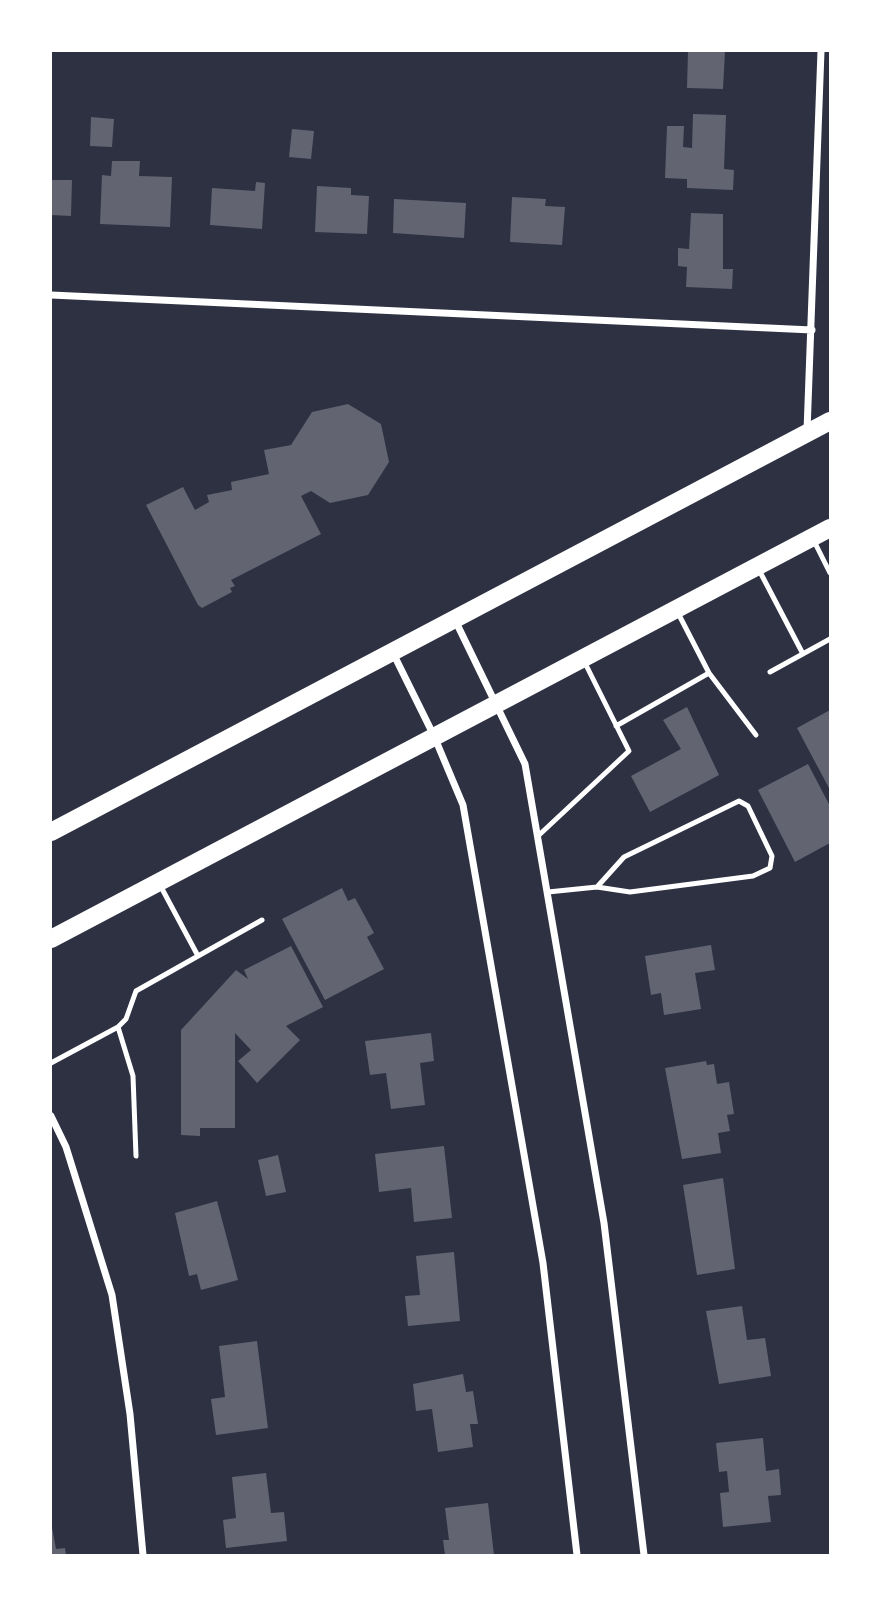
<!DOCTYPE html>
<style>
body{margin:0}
#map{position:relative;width:881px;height:1606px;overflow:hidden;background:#2d3142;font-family:Jost,sans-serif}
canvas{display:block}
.frame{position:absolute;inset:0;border:52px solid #fff;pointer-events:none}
</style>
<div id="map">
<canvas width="881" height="1606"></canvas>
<div class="frame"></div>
</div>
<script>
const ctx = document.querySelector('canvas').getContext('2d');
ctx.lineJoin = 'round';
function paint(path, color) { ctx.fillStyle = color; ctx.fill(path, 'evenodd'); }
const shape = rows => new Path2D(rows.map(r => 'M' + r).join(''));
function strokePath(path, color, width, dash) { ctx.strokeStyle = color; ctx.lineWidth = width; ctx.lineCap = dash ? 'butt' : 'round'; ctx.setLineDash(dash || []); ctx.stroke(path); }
const building = shape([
 [688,51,725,51,723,89,687,88],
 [693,114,726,115,724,169,734,170,733,190,687,188,687,179,665,178,667,126,684,126,683,147,692,148],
 [91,117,114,119,112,147,90,146],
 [292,129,314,131,311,159,289,157],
 [112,161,140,161,139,176,172,177,170,227,100,224,102,175,111,176],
 [51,180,72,180,71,216,51,215],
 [256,182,265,183,262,229,210,225,212,188,255,191],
 [317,186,351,188,351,195,369,196,367,234,315,232],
 [512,197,546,199,545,206,565,207,562,245,510,242],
 [394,199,466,203,464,238,393,233],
 [691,213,723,214,723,269,733,269,732,289,686,287,687,267,678,266,678,248,689,249],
 [348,404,381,424,389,462,368,495,330,503,311,491,301,496,321,534,231,580,235,586,230,588,232,592,202,608,198,605,146,505,183,487,195,510,209,502,207,495,232,490,231,482,269,474,264,450,291,445,312,412],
 [687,707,719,775,650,812,631,776,681,749,663,720],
 [830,710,830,790,797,728],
 [808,764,830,806,830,843,795,862,758,790],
 [342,888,348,901,355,898,374,933,367,937,384,969,325,1000,282,919],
 [711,945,715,970,695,973,701,1009,664,1015,661,993,651,995,645,956],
 [291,946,323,1007,286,1026,300,1040,257,1083,238,1061,251,1050,235,1033,235,1128,200,1128,200,1136,181,1135,181,1030,236,970,248,979,244,970],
 [431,1033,434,1061,420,1063,425,1105,391,1109,386,1073,370,1075,365,1041],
 [706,1061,707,1065,714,1064,717,1084,729,1082,734,1114,727,1115,730,1131,718,1133,721,1153,682,1159,665,1068],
 [444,1146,452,1218,414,1222,411,1188,379,1192,375,1154],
 [278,1155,286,1192,266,1196,258,1160],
 [723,1178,735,1269,697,1275,683,1185],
 [217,1201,238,1280,201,1290,197,1274,189,1276,175,1213],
 [454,1252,460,1321,408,1326,405,1296,420,1295,416,1256],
 [742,1306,747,1340,765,1338,771,1376,719,1384,706,1311],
 [257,1341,268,1428,216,1435,211,1399,225,1397,219,1346],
 [463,1374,466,1392,473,1391,478,1424,470,1424,473,1447,438,1452,432,1409,416,1411,413,1384],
 [763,1438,766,1471,779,1469,781,1495,768,1496,771,1522,723,1527,720,1493,729,1492,727,1471,719,1472,716,1443],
 [266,1473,271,1513,284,1512,287,1541,226,1548,223,1520,236,1518,232,1477],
 [488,1503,494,1555,445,1555,443,1540,449,1540,445,1508],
 [51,1522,56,1549,65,1548,66,1555,51,1555]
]);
const service = shape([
 [814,541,830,573],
 [759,570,803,654],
 [770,672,830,639],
 [709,673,756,735],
 [616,726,709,673,678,613],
 [538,836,629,751,584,661],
 [160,885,198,956],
 [548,892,597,887,630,892,753,876,770,868,772,856,748,806,739,801,624,857,597,887],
 [118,1027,133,1076,136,1156],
 [51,1063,118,1027,126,1019,136,991,262,920]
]);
const minor = shape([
 [51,295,812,330],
 [807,431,821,51],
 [455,620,525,764,604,1223,644,1555],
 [393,653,434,736,463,805,543,1263,577,1555],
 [51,1116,66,1147,112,1295,130,1414,143,1555]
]);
const primary = shape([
 [51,832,830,421],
 [51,939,830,528]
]);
paint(building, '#626471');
strokePath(service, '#fff', 5);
strokePath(minor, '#fff', 7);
strokePath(primary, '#fff', 18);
</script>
